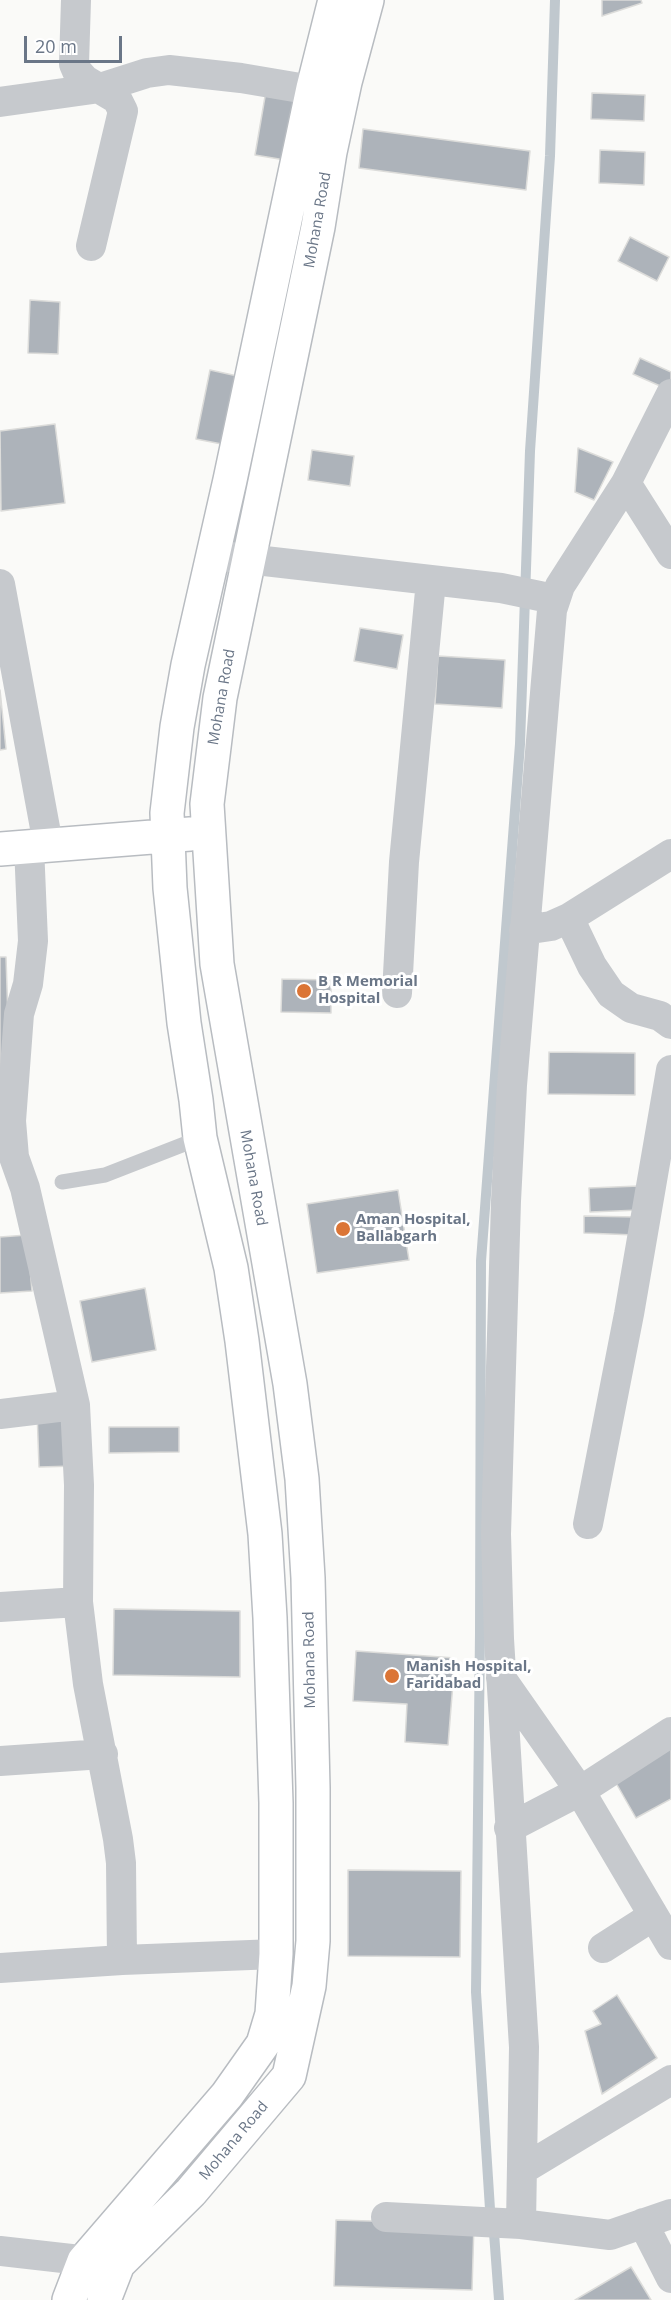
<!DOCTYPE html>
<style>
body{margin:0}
#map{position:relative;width:671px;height:2300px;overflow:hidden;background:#fafaf8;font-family:"Open Sans",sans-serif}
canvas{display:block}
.scale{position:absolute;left:24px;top:36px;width:98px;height:27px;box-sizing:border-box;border:3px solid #6a7687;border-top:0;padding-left:8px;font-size:18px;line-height:21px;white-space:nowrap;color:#6a7687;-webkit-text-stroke:4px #fff;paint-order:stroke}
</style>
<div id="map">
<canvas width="671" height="2300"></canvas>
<div class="scale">20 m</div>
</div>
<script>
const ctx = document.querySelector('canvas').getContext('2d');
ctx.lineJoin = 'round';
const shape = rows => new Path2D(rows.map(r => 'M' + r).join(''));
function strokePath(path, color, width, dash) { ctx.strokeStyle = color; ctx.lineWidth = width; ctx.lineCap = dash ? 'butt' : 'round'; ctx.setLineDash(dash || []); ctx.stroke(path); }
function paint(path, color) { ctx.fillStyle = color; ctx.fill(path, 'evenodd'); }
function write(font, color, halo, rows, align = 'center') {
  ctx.font = font + ' "Open Sans",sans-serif'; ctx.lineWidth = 6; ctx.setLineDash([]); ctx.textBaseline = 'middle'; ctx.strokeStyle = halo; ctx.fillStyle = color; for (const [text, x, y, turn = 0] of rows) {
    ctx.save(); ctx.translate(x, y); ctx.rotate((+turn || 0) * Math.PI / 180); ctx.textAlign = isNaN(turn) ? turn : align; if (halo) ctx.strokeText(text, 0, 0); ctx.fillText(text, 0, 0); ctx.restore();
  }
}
const stream = shape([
 [490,2209,476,1992,480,1633,481,1261,520,744,530,451,550,156,555,0],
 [494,2233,499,2300]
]);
const building = shape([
 [602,0,641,0,642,3,602,16,602,0],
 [267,85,309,93,297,162,255,155,267,85],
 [592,93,645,95,644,121,591,119,592,93],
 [363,129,530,151,526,190,359,168,363,129],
 [600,150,645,152,644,185,599,183,600,150],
 [630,237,669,257,657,281,618,261,630,237],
 [30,300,60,302,58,354,28,353,30,300],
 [640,358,671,372,671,379,667,389,633,374,640,358],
 [210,370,251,379,237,447,196,439,210,370],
 [55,424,65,503,1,511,0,431,55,424],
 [578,448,613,462,594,500,575,492,578,448],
 [312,450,354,456,350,486,308,480,312,450],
 [360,628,403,635,397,669,354,661,360,628],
 [438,656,505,660,502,708,435,704,438,656],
 [0,690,6,749,0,750,0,690],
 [0,957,6,957,10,1082,0,1082,0,957],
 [282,979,331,980,331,1013,281,1012,282,979],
 [549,1052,635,1053,635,1095,548,1094,549,1052],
 [639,1186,640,1210,590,1212,589,1188,639,1186],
 [398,1190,409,1260,317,1273,307,1204,398,1190],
 [584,1216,636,1217,635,1235,584,1233,584,1216],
 [27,1235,32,1291,0,1293,0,1237,27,1235],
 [145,1288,156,1350,92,1362,80,1301,145,1288],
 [73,1410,75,1466,39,1467,37,1411,73,1410],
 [109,1427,179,1427,179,1452,109,1453,109,1427],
 [114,1609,240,1611,240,1677,113,1675,114,1609],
 [356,1651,455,1658,448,1745,405,1742,407,1704,353,1701,356,1651],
 [671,1742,671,1799,636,1818,612,1776,671,1742],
 [348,1870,461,1871,460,1957,348,1956,348,1870],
 [617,1995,657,2058,602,2094,585,2031,601,2024,593,2011,617,1995],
 [336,2220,474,2224,472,2290,334,2286,336,2220],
 [631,2267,651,2300,575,2300,631,2267]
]);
const lane = shape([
 [62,1182,105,1175,200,1138]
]);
const street = shape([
 [76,0,74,64,77,71,85,80,117,99,123,111,91,246],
 [0,102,100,88,147,73,169,70,241,78,312,90],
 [671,394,626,483,560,586,552,610,512,1085,506,1201,496,1534,499,1639,524,2047,521,2224,610,2235,671,2214],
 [626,483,671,554],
 [212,555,501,588,554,599],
 [0,584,48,844],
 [29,846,33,941,28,984,19,1014,11,1121,14,1157,25,1188,75,1405,79,1485,78,1602,88,1684,118,1839,121,1863,122,1960],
 [569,918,592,966,611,994,631,1008,660,1016,671,1024],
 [524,930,551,926,569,918,671,854],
 [397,993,404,862,431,581],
 [0,1414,75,1405],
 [588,1524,629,1314,671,1070],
 [0,1607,78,1602],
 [501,1678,580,1791,671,1945],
 [0,1761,103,1754],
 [509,1828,580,1791,671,1732],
 [603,1948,653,1916],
 [0,1968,122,1960,276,1954],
 [522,2170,671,2080],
 [386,2217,521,2224],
 [643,2223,671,2278],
 [0,2251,107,2263]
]);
const secondary = shape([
 [0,849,190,834],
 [69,2300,84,2261,227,2095,263,2044,272,2014,276,1954,276,1803,270,1618,265,1534,242,1341,231,1268,200,1138,196,1100,184,1023,170,888,167,813,177,727,188,665,230,480,313,88,335,0],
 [104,2300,118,2264,191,2192,289,2076,309,1986,313,1941,313,1788,308,1578,302,1479,290,1384,217,964,207,804,220,698,318,227,330,152,345,82,367,0]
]);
const markers = [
 [304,991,8,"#db7536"],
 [343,1229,8,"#db7536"],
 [392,1676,8,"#db7536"]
];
const streetNames = [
 ["Mohana Road",318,220,-80],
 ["Mohana Road",222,697,-80],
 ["Mohana Road",253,1178,80],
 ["Mohana Road",310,1660,-91],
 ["Mohana Road",234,2141,-50]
];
const poiNames = [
 ["B R Memorial",318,982],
 ["Hospital",318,999],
 ["Aman Hospital,",356,1220],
 ["Ballabgarh",356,1237],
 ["Manish Hospital,",406,1667],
 ["Faridabad",406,1684]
];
strokePath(stream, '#c0c8ce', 10);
paint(building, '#adb3ba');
strokePath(building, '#dcdcda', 1.5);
strokePath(secondary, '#b8bcc1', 36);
strokePath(lane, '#c6c9cd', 15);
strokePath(street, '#c6c9cd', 30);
strokePath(secondary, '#fff', 33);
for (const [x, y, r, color] of markers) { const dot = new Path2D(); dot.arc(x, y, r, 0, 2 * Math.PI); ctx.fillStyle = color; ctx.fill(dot); strokePath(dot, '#fff', 2); }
write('15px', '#6a7687', '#fff', streetNames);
write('bold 15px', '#6a7687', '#fff', poiNames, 'left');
</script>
